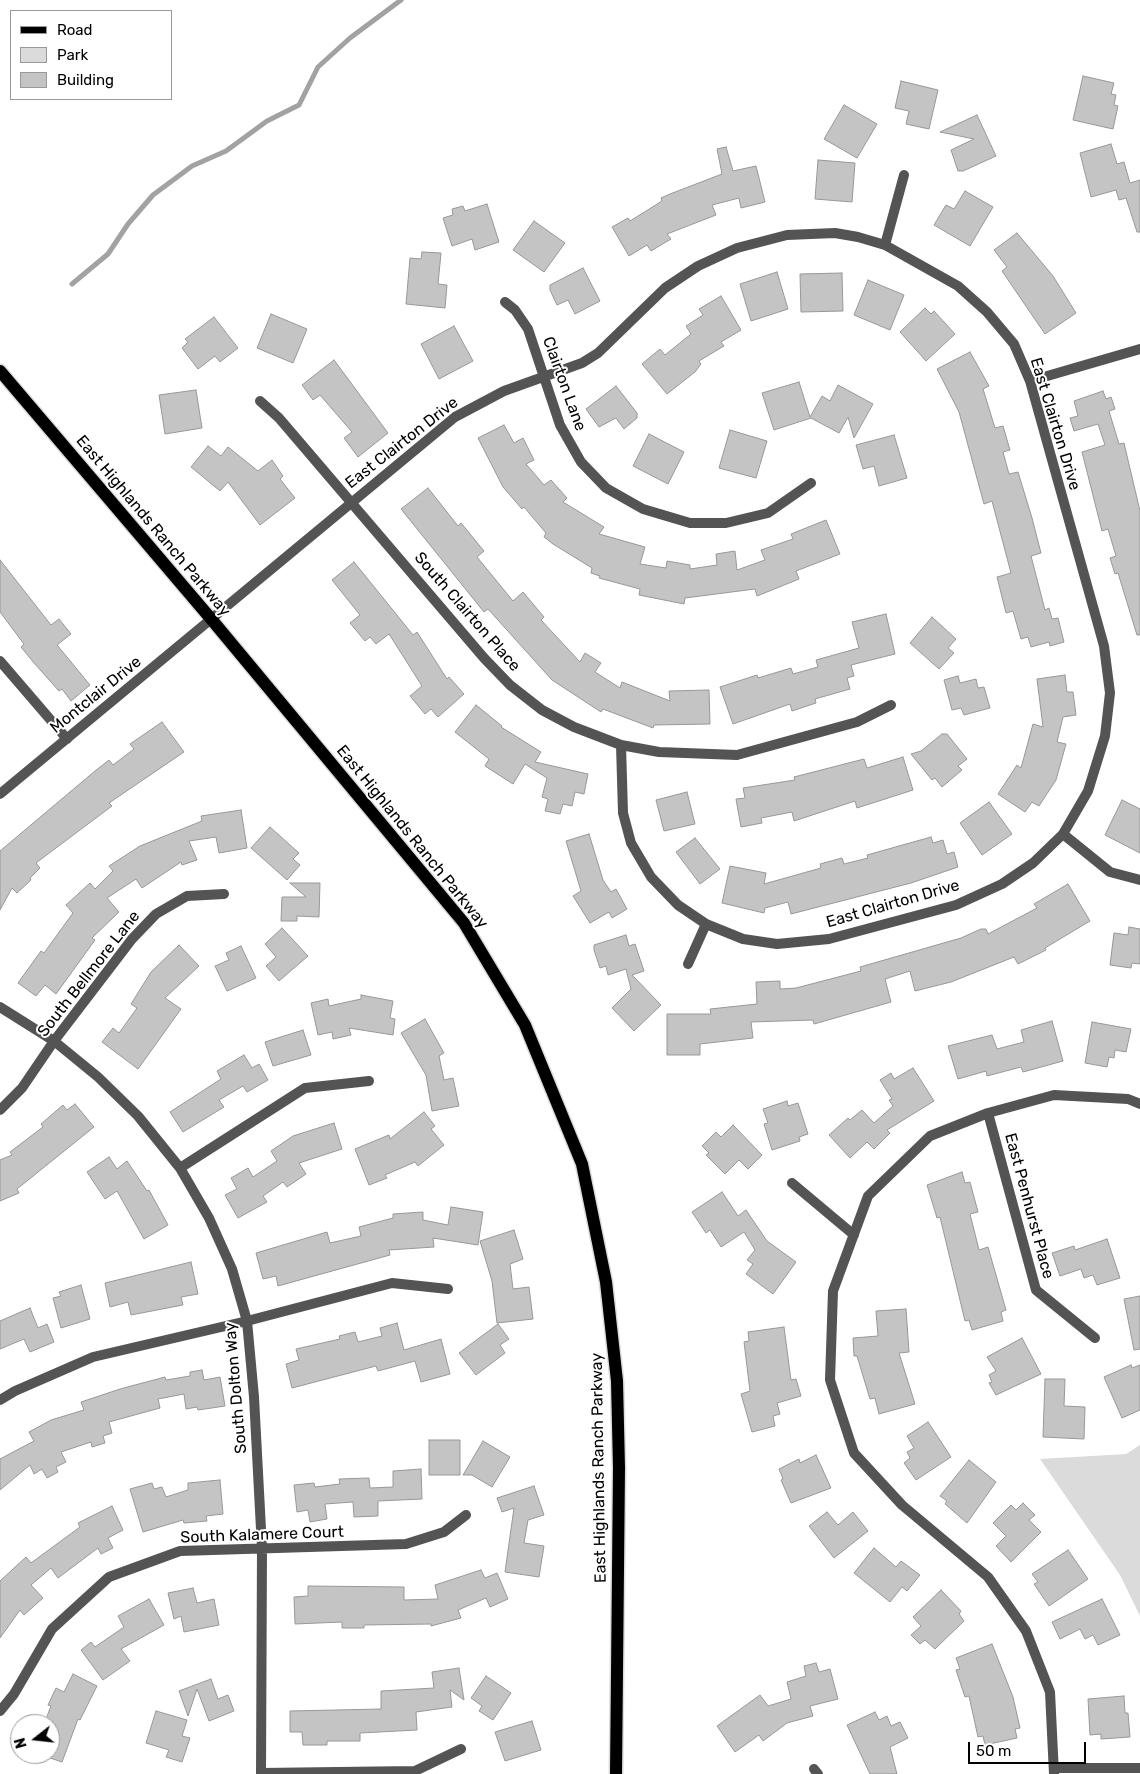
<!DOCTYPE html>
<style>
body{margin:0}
#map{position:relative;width:1140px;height:1774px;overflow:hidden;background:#fff;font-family:Rubik,sans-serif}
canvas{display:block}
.legend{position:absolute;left:10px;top:10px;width:162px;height:90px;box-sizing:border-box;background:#fff;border:1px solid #999;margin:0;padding:6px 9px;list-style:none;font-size:15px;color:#000}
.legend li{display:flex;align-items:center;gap:10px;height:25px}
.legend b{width:25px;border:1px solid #999}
.north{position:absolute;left:10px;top:1714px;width:50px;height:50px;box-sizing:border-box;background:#fff;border:1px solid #999;border-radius:50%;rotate:254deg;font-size:14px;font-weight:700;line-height:20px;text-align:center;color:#000}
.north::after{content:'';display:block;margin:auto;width:18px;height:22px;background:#000;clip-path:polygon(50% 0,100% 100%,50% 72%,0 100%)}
.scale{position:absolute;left:968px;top:1742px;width:118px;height:22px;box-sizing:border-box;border:2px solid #000;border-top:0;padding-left:6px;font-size:15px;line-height:18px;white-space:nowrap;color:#000;-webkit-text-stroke:4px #fff;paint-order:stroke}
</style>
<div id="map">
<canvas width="1140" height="1774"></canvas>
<ul class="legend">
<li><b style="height:6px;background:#000"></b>Road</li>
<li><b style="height:14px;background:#dbdbdb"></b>Park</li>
<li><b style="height:14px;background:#c4c4c4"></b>Building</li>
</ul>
<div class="north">N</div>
<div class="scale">50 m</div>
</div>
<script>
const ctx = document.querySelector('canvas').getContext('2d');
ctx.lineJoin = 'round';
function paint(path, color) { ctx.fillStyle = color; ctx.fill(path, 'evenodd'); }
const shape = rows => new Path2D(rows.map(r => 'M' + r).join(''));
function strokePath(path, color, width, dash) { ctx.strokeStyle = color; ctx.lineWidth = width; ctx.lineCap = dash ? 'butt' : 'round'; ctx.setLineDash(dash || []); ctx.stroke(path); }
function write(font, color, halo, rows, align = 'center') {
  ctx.font = font + ' Rubik,sans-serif'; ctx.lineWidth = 4; ctx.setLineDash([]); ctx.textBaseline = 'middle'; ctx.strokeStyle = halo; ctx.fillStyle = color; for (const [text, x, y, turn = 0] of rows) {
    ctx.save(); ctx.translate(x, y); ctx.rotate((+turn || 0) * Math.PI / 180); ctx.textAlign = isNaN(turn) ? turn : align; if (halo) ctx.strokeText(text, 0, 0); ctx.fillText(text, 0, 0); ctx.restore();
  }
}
const green = shape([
 [1140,1445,1140,1616,1120,1575,1040,1459,1126,1454]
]);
const stream = shape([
 [72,284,108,254,128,224,153,195,192,166,226,151,267,121,299,105,318,67,350,38,401,0]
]);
const building = shape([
 [1083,76,1114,83,1111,94,1116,95,1114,105,1118,106,1113,129,1073,120,1083,76],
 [901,81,938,90,929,129,906,124,909,111,895,108,901,81],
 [844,105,877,124,857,158,824,139,844,105],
 [977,115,996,156,963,171,958,171,951,150,974,139,940,132,977,115],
 [1111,144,1117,164,1124,162,1130,183,1140,180,1140,232,1137,232,1126,198,1119,200,1116,190,1091,197,1080,153,1111,144],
 [726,147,733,171,756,166,765,202,741,208,739,198,712,205,716,215,667,234,671,239,651,251,647,245,629,256,612,227,628,218,630,221,662,201,661,198,670,194,722,174,717,149,726,147],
 [818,160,855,163,852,202,815,199,818,160],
 [965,191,993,207,970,246,934,225,946,205,954,209,965,191],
 [487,204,499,242,475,250,472,239,452,246,443,218,453,215,452,209,463,206,465,211,487,204],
 [534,221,565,243,544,272,513,250,534,221],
 [1017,233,1053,276,1076,313,1045,334,1002,271,1007,267,994,250,1017,233],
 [422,252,441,253,438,284,447,285,445,308,406,304,410,258,421,259,422,252],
 [583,268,600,301,575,314,568,300,557,305,550,290,550,285,583,268],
 [777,272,788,309,751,321,740,284,777,272],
 [842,273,843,311,801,312,800,274,842,273],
 [868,280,904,295,890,330,854,315,868,280],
 [721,296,741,330,721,342,724,346,699,361,701,364,695,372,667,394,642,364,660,349,665,355,691,334,686,326,703,315,699,309,721,296],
 [925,308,931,314,934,311,955,334,926,361,900,332,925,308],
 [271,314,307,329,293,363,257,348,271,314],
 [214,317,238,348,220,362,215,356,198,369,182,348,188,342,185,339,214,317],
 [454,326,473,361,439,379,421,344,454,326],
 [970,352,989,386,983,389,995,428,1003,426,1010,450,1003,452,1009,474,1018,472,1032,518,1041,553,1031,556,1045,610,1049,608,1052,619,1058,618,1064,642,1050,646,1049,642,1031,647,1028,637,1021,639,1013,611,1006,613,997,577,1011,573,992,501,984,504,959,412,937,369,970,352],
 [334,360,388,433,358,457,344,438,352,432,320,395,313,400,302,385,334,360],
 [799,382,810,417,822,396,830,401,838,385,873,404,854,438,848,417,839,433,811,418,774,430,762,393,799,382],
 [616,386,637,413,637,418,624,429,616,418,599,427,586,409,616,386],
 [196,390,202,428,165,434,159,395,196,390],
 [1103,391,1106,399,1111,397,1115,409,1109,411,1119,444,1124,443,1140,511,1140,635,1137,635,1118,573,1115,574,1110,558,1116,556,1108,529,1102,531,1082,452,1105,445,1098,424,1074,431,1070,418,1078,416,1074,401,1103,391],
 [504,425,514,443,523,438,534,460,526,464,544,485,551,480,567,498,563,502,604,527,599,534,645,547,640,564,666,568,667,561,690,565,690,569,717,565,716,554,735,551,737,570,765,560,761,550,793,539,791,534,826,520,840,554,796,571,799,579,757,596,755,589,685,598,684,604,639,595,640,589,599,578,600,576,591,573,592,568,553,544,544,537,546,533,524,507,522,509,503,487,478,438,504,425],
 [730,430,767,441,756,478,719,468,730,430],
 [649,434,684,452,668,484,633,466,649,434],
 [894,435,907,478,879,486,874,466,863,469,856,445,894,435],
 [208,446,221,456,228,447,258,471,272,460,283,476,280,479,295,498,260,525,228,482,220,491,191,467,208,446],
 [428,488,458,526,461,523,484,551,477,557,513,601,523,592,544,617,541,620,580,662,585,653,601,663,595,672,620,688,622,682,670,701,669,691,709,690,710,724,654,725,653,728,603,709,601,712,552,680,488,609,484,612,401,509,428,488],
 [0,560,51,625,59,619,71,634,57,645,90,685,71,701,62,689,59,691,34,663,21,647,24,644,0,612,0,560],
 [354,562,413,635,417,632,447,679,449,677,464,694,438,717,431,709,425,714,410,696,422,686,389,634,376,644,370,637,365,641,350,623,360,615,332,580,354,562],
 [886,614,895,654,851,665,854,676,847,678,850,689,815,699,816,703,792,711,790,704,733,724,720,687,757,675,758,678,791,668,793,674,818,667,816,660,859,648,852,622,886,614],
 [932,617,956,639,948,648,954,653,939,669,910,643,932,617],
 [1065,675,1067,692,1073,692,1076,715,1063,717,1057,742,1066,744,1056,780,1039,806,1032,802,1025,812,998,794,1017,765,1021,768,1033,724,1043,727,1037,679,1065,675],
 [958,676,960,683,976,679,978,688,984,687,990,708,964,715,961,708,952,710,944,680,958,676],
 [476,705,502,726,501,727,541,752,535,762,588,774,584,794,575,792,572,806,563,804,560,814,545,811,548,799,542,797,547,778,525,764,513,784,485,766,489,759,455,732,476,705],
 [162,722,184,752,109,803,112,806,36,863,40,868,30,878,31,880,17,893,12,888,0,910,0,851,95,771,109,760,113,765,134,749,130,744,162,722],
 [942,734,947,734,967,759,958,766,962,770,942,787,935,778,932,780,911,754,921,751,942,734],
 [903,757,913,790,857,808,855,801,794,821,792,812,761,818,762,823,741,827,736,799,745,798,743,788,795,780,794,777,864,759,867,768,903,757],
 [687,792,695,824,664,831,656,800,687,792],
 [1122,800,1140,809,1140,853,1105,835,1122,800],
 [989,802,1012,834,982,855,960,823,989,802],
 [241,810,247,848,219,853,216,837,189,841,197,860,182,865,181,862,142,888,136,879,107,898,119,912,92,938,95,940,56,994,45,985,36,996,18,983,41,951,44,953,73,913,66,905,90,883,95,889,113,871,109,866,140,846,202,821,201,816,241,810],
 [270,827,299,853,293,859,300,865,287,880,251,848,270,827],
 [589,834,603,880,611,892,616,889,627,909,612,918,609,912,590,923,573,896,581,891,566,841,589,834],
 [931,837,933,843,943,840,947,854,954,852,958,867,911,883,791,914,788,902,765,908,764,913,722,903,730,866,766,873,764,884,821,868,820,864,842,858,844,864,868,858,867,855,931,837],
 [695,838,720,869,700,884,676,852,695,838],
 [290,883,320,883,319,917,297,916,297,921,281,921,282,897,306,897,290,883],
 [1068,884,1090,921,1045,948,1046,950,1018,964,1014,957,951,982,915,991,910,971,885,979,891,1002,814,1024,813,1020,751,1022,753,1038,700,1044,700,1055,667,1055,667,1014,711,1014,710,1009,757,1004,756,982,780,981,780,989,796,988,861,971,860,967,961,938,981,929,986,929,988,934,1037,908,1034,904,1068,884],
 [1129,927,1140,929,1140,964,1132,963,1131,968,1110,965,1114,933,1128,935,1129,927],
 [282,928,308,956,279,981,266,966,276,957,265,944,282,928],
 [626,935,629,946,635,944,644,971,632,975,661,1005,634,1031,612,1008,631,989,626,969,608,975,606,966,600,968,594,950,594,945,626,935],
 [179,945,199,966,165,998,181,1009,138,1069,102,1042,113,1028,119,1033,137,1008,131,1004,151,972,179,945],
 [241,946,256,978,227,991,215,966,229,960,226,953,241,946],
 [361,995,393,1001,390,1018,395,1019,393,1035,349,1028,351,1035,333,1039,332,1032,318,1035,311,1003,328,999,329,1006,361,999,361,995],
 [425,1019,444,1053,439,1056,444,1080,453,1078,459,1106,432,1111,426,1075,401,1033,425,1019],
 [1052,1021,1063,1061,1023,1072,1021,1067,987,1076,986,1071,958,1079,948,1046,992,1035,997,1049,1024,1042,1021,1030,1052,1021],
 [1092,1022,1131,1029,1126,1052,1115,1050,1114,1058,1109,1057,1107,1067,1085,1063,1092,1022],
 [303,1030,311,1055,273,1066,265,1042,303,1030],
 [244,1055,252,1068,259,1064,268,1080,247,1092,243,1086,219,1100,224,1107,183,1132,170,1112,221,1079,217,1071,244,1055],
 [913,1068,934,1101,887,1130,890,1133,874,1149,867,1142,850,1158,829,1135,848,1118,850,1120,862,1110,874,1123,893,1106,889,1100,892,1099,880,1080,891,1073,894,1079,913,1068],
 [787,1101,788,1106,798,1103,808,1134,799,1137,800,1141,772,1150,764,1124,768,1123,763,1109,787,1101],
 [75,1104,94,1127,17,1189,19,1193,0,1201,0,1160,12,1155,10,1152,43,1127,41,1124,63,1105,67,1110,75,1104],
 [424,1112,435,1126,431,1129,444,1145,418,1166,415,1162,385,1175,387,1178,369,1185,355,1149,389,1135,390,1139,424,1112],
 [334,1123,342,1149,299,1163,306,1174,287,1187,283,1182,263,1196,267,1202,238,1218,225,1195,237,1189,231,1178,248,1168,253,1177,277,1161,271,1151,293,1136,334,1123],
 [733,1125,762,1155,748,1169,739,1160,725,1174,706,1155,709,1153,702,1146,716,1132,721,1137,733,1125],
 [109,1157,117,1169,127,1161,147,1191,149,1190,168,1225,144,1239,117,1191,105,1199,87,1172,109,1157],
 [962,1172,965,1183,970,1182,978,1212,970,1214,979,1250,988,1247,1006,1310,1001,1312,1003,1321,972,1330,969,1320,965,1321,940,1217,937,1218,927,1185,962,1172],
 [722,1192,738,1216,746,1210,767,1241,796,1262,773,1294,746,1274,753,1264,747,1260,755,1250,744,1232,721,1247,710,1230,706,1233,692,1212,722,1192],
 [451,1207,483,1212,478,1245,433,1238,434,1247,389,1250,390,1255,278,1286,276,1276,263,1279,256,1253,327,1232,330,1243,361,1236,359,1227,393,1218,393,1214,423,1212,423,1220,448,1225,451,1207],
 [514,1230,523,1259,510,1264,513,1289,529,1287,533,1319,497,1323,492,1281,480,1241,514,1230],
 [1107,1239,1120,1278,1097,1285,1093,1275,1084,1278,1081,1269,1060,1276,1052,1253,1074,1246,1075,1250,1107,1239],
 [191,1262,198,1294,181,1297,183,1305,131,1315,128,1302,110,1307,105,1283,191,1262],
 [81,1285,90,1319,61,1328,53,1298,61,1296,59,1292,81,1285],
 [1140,1296,1140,1349,1134,1350,1124,1299,1140,1296],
 [30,1308,38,1328,47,1324,54,1342,30,1352,24,1339,0,1349,0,1321,30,1308],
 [906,1309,909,1352,899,1353,915,1404,879,1414,875,1398,870,1399,857,1356,854,1356,853,1338,878,1336,876,1311,906,1309],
 [397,1323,404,1350,441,1339,450,1374,421,1382,415,1361,378,1371,376,1366,292,1388,286,1364,299,1360,296,1349,340,1339,339,1336,355,1332,358,1342,382,1336,380,1328,397,1323],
 [498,1324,509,1339,500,1345,505,1353,476,1375,459,1353,498,1324],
 [784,1327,791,1380,796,1379,801,1396,777,1403,780,1414,773,1416,775,1426,752,1432,741,1394,750,1391,744,1342,749,1341,748,1332,784,1327],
 [1022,1338,1041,1374,996,1395,989,1383,992,1382,989,1375,996,1371,987,1357,1022,1338],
 [1131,1365,1132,1368,1140,1365,1140,1410,1122,1418,1104,1377,1131,1365],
 [202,1370,204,1380,220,1377,225,1406,198,1410,197,1407,186,1409,184,1394,158,1399,160,1408,109,1422,112,1433,103,1436,105,1443,92,1447,91,1442,61,1452,66,1462,56,1467,58,1472,47,1478,42,1469,34,1474,30,1465,0,1490,0,1459,34,1441,29,1432,51,1420,84,1410,81,1402,120,1389,165,1377,166,1380,190,1376,190,1372,202,1370],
 [1045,1379,1065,1379,1064,1406,1085,1407,1084,1439,1043,1437,1045,1379],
 [928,1422,951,1457,916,1480,904,1463,910,1458,907,1452,914,1448,907,1436,928,1422],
 [429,1440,460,1440,460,1475,429,1475,429,1440],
 [483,1441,510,1457,492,1487,472,1475,463,1475,483,1441],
 [816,1455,831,1488,791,1503,781,1480,783,1479,779,1469,799,1459,800,1463,816,1455],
 [969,1460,996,1482,967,1523,945,1504,947,1501,940,1496,969,1460],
 [421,1469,422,1499,378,1501,378,1516,354,1517,353,1502,325,1504,327,1519,310,1522,308,1510,297,1512,294,1485,314,1483,315,1487,340,1484,339,1479,369,1478,370,1488,393,1487,393,1471,421,1469],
 [220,1480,223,1514,206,1516,207,1521,184,1523,183,1520,143,1532,130,1489,152,1483,154,1489,162,1487,166,1497,188,1490,188,1483,220,1480],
 [534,1486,544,1515,528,1520,524,1543,544,1546,539,1577,505,1572,514,1508,502,1512,497,1498,534,1486],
 [1023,1503,1035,1515,1029,1520,1041,1532,1011,1562,996,1546,1006,1536,993,1523,1011,1505,1016,1510,1023,1503],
 [112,1506,123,1530,108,1538,113,1548,101,1554,98,1548,58,1578,51,1568,31,1585,43,1598,24,1615,20,1610,0,1638,0,1581,26,1557,31,1563,80,1527,78,1523,112,1506],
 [827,1512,838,1525,853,1512,868,1531,834,1558,809,1526,827,1512],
 [874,1548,896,1567,901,1561,920,1575,907,1591,902,1587,890,1602,854,1573,874,1548],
 [1068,1550,1088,1579,1049,1606,1034,1584,1038,1582,1032,1574,1068,1550],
 [481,1570,485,1578,497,1573,508,1599,490,1607,486,1598,458,1610,461,1618,431,1626,431,1624,364,1625,364,1628,342,1628,342,1622,295,1624,294,1597,308,1596,308,1586,404,1587,404,1600,438,1599,435,1585,481,1570],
 [193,1588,197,1603,214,1599,219,1625,184,1632,181,1616,174,1619,168,1593,193,1588],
 [941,1590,961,1611,959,1614,964,1621,935,1649,925,1640,920,1644,911,1635,921,1626,913,1617,941,1590],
 [149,1599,164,1625,121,1649,130,1661,103,1680,81,1650,91,1642,95,1647,124,1627,118,1616,149,1599],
 [1102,1599,1120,1635,1098,1645,1093,1635,1085,1639,1080,1629,1060,1639,1052,1622,1102,1599],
 [992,1644,1013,1697,1020,1728,1015,1729,1017,1738,985,1745,983,1736,978,1737,969,1696,965,1697,956,1670,960,1669,956,1658,992,1644],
 [816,1663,819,1672,830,1669,838,1699,810,1706,813,1716,787,1723,763,1741,759,1735,735,1752,717,1726,760,1695,768,1706,791,1699,787,1682,806,1676,804,1666,816,1663],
 [459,1668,464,1700,450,1690,452,1707,416,1712,417,1730,360,1733,360,1741,327,1741,327,1745,303,1745,302,1732,290,1732,290,1711,381,1709,381,1691,434,1688,432,1672,459,1668],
 [73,1674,97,1686,80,1720,78,1719,62,1762,50,1758,50,1724,44,1724,51,1706,48,1705,56,1688,64,1692,73,1674],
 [486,1676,511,1693,493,1720,479,1711,482,1706,471,1698,486,1676],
 [211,1679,218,1699,228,1695,234,1711,209,1721,197,1689,188,1716,179,1691,211,1679],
 [1124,1696,1125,1713,1128,1713,1130,1737,1101,1739,1101,1734,1090,1735,1088,1699,1124,1696],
 [156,1711,187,1720,182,1736,190,1738,182,1762,166,1757,169,1750,146,1743,156,1711],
 [875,1712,879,1720,887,1716,891,1726,900,1722,908,1738,890,1747,897,1774,870,1774,847,1725,875,1712],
 [532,1721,541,1750,505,1761,495,1732,532,1721]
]);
const street = shape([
 [885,245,904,175],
 [505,302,515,310,528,329,560,425,581,462,606,488,643,509,690,523,726,523,768,513,811,483],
 [1030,381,1140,349],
 [260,401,279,418,484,658,510,685,542,710,574,727,621,745,659,752,737,755,857,722,891,705],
 [0,661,67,739],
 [0,794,455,417,504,391,582,363,598,353,665,288,698,266,737,248,787,235,835,233,858,237,885,245,958,286,987,312,1014,344,1030,381,1104,646,1110,693,1105,736,1088,791,1063,834,1033,863,1002,884,956,905,829,939,777,944,743,939,706,924,678,905,651,877,631,843,623,813,621,745],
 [1063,834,1110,872,1140,880],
 [688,964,706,924],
 [0,1007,54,1041,98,1077,138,1116,180,1168,209,1218,232,1269,247,1321,254,1397,262,1548,261,1774],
 [0,1110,22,1088,54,1041,132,939,156,914,187,896,224,894],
 [988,1113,1036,1290,1095,1338],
 [180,1168,305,1088,369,1081],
 [792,1183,854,1235],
 [0,1400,15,1391,93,1357,247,1321,392,1283,448,1289],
 [0,1711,14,1694,52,1629,109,1577,180,1551,406,1544,444,1532,466,1515],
 [1054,1768,1140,1768],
 [814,1769,818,1774],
 [261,1773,415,1771,461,1749],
 [1054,1774,1050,1692,1026,1631,988,1577,902,1505,854,1453,830,1380,833,1291,868,1196,930,1136,988,1113,1054,1095,1128,1099,1140,1104]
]);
const primary = shape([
 [0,371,212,620,464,923,525,1025,582,1164,606,1282,617,1381,619,1468,616,1774]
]);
const streetNames = [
 ["Clairton Lane",564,384,70],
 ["East Clairton Drive",1055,424,73],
 ["East Clairton Drive",402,443,-38],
 ["East Highlands Ranch Parkway",153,526,50],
 ["South Clairton Place",467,612,49],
 ["Montclair Drive",96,695,-39],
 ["East Highlands Ranch Parkway",412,837,51],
 ["East Clairton Drive",893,904,-16],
 ["South Bellmore Lane",89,974,-52],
 ["East Penhurst Place",1029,1206,75],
 ["South Dolton Way",236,1388,-95],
 ["East Highlands Ranch Parkway",599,1468,-91],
 ["South Kalamere Court",262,1535,-2]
];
paint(green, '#dbdbdb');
strokePath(stream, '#a2a2a2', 5);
paint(building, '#c4c4c4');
strokePath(building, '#989898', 1);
strokePath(primary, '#dbdbdb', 15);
strokePath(street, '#545454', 10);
strokePath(primary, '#000', 12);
write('16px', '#000', '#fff', streetNames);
</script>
